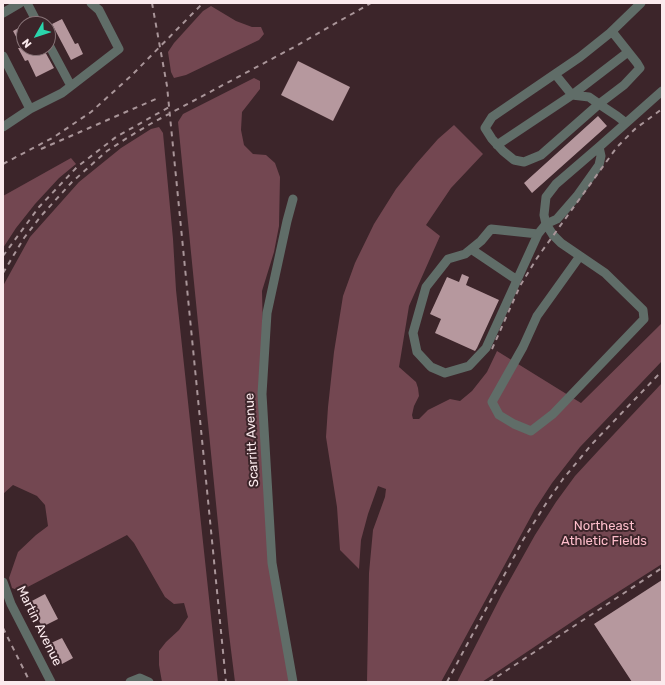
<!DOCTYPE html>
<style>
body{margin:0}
#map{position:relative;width:665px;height:685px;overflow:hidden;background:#3c252a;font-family:Rubik,sans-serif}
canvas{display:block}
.frame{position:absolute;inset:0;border:4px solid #fbeaed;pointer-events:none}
.north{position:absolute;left:16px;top:16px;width:40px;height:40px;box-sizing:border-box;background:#3c252a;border:1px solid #887478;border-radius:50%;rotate:231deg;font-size:11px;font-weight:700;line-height:16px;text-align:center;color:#fbeaed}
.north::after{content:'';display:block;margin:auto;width:14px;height:18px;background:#2ad5ac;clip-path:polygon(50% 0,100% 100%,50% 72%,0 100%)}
</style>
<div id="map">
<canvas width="665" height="685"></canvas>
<div class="frame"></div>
<div class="north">N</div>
</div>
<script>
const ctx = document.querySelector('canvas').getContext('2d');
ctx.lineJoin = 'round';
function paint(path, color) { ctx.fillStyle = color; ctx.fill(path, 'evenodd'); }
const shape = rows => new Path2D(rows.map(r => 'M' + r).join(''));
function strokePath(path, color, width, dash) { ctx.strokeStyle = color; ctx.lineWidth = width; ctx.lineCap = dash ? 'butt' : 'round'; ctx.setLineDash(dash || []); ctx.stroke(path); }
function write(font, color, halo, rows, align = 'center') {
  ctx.font = font + ' Rubik,sans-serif'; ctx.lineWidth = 4; ctx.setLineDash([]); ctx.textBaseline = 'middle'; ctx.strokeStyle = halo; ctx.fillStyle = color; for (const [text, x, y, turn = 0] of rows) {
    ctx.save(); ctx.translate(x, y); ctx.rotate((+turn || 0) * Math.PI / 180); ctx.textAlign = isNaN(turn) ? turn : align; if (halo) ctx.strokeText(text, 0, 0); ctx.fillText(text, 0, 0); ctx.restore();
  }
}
const green = shape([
 [211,6,236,21,252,27,261,27,264,34,259,40,186,75,174,78,171,72,168,52,174,43,203,11],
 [254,78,260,81,260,89,242,112,241,130,244,145,253,154,266,155,275,163,280,177,279,226,274,252,262,291,263,333,269,516,293,682,235,682,229,634,178,122,183,114],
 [454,125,483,154,451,188,426,225,440,236,409,306,399,367,416,382,418,388,419,396,414,406,412,415,413,419,419,419,428,410,450,399,460,401,472,391,487,372,497,351,581,403,662,323,662,361,580,447,552,483,535,509,441,682,367,682,369,573,373,530,385,497,386,489,378,486,368,514,361,540,359,569,340,550,337,507,326,437,328,407,334,352,343,296,355,263,374,224,396,189,416,164,438,139],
 [159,127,163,133,173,239,176,290,218,682,162,682,159,665,159,651,166,642,179,630,188,617,184,603,174,604,165,597,134,543,127,535,20,591,12,588,9,578,18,552,36,535,48,526,45,505,37,496,13,485,3,494,3,286,30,237,79,182,121,148,151,129],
 [71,158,76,164,59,178,35,204,16,228,3,248,3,196],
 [662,383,662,564,585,613,482,682,457,682,502,594,535,535,556,502,575,476,599,450]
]);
const building = shape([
 [62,19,75,44,78,43,83,54,71,60,52,24],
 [24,25,24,48,43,48,54,68,36,77,28,60,25,61,18,48,22,48,13,31],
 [298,61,350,87,333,121,281,95],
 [598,116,607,126,532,193,524,183],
 [462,274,469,277,466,285,499,300,477,348,475,351,435,333,441,319,430,314,447,277,459,282],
 [662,580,662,682,632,682,594,624],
 [45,594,58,619,42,627,30,602],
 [62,638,73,658,62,664,51,643]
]);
const minor = shape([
 [27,3,38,24],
 [3,13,20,3],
 [610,33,641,3],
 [48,43,71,86],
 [3,56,30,109,3,127],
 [555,74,580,57,610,33,614,34,637,63,640,68,624,85,599,104,541,155,524,162,514,160,503,151,492,139,485,128,492,117,555,74,572,95,589,97,599,104,617,116,626,123],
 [30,109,62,93,119,49,99,10,91,3],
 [497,145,572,95,628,52],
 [599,147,601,156,599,165,577,196,557,219,546,224,544,215,546,197,556,184,599,147,662,91],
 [293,199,287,221,267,313,262,394,272,563,293,682],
 [538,234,491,229,481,241,465,254,448,259,426,287,413,333,417,352,431,367,445,373,469,366,486,348,538,234,546,224,553,235,561,243,605,273,643,310,644,319,553,414,531,431,514,424,499,415,492,402,523,347,537,316,580,256],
 [471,249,517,280],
 [3,582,11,604,51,682],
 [130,682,140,678,149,682]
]);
const rail = shape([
 [152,3,167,86,226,682],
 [41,149,158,98],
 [3,164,54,137,91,112,132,75,203,3],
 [3,256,39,207,77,167,116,137,171,106],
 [3,273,24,238,41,216,72,182,107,151,127,138,152,123,296,46,371,3],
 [492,349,520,286,537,258,617,147,635,129,662,109],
 [3,628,30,682],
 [447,682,523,540,547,502,563,479,592,444,662,371],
 [489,682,662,568]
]);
const streetNames = [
 ["Scarritt Avenue",252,440,-93],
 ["Martin Avenue",39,626,64]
];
const parkNames = [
 ["Northeast",604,526],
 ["Athletic Fields",604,541]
];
paint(green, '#734751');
paint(building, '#b6989e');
strokePath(minor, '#606d68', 9);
strokePath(rail, '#a99599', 2, [5, 5]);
write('13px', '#fbeaed', '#3c252a', streetNames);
write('13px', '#febecb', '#3c252a', parkNames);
</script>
